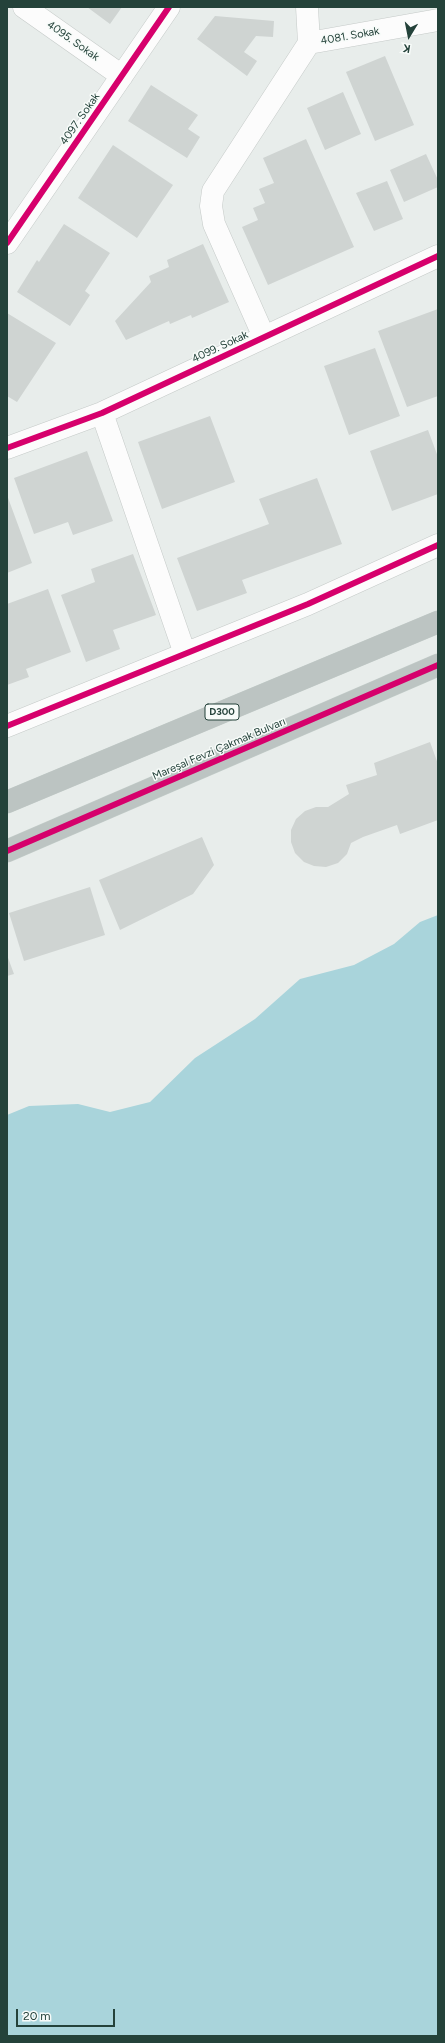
<!DOCTYPE html>
<meta charset="utf-8">
<style>
body{margin:0}
#map{position:relative;width:445px;height:2043px;overflow:hidden;background:#e8edeb;font-family:Figtree,sans-serif}
canvas{display:block}
.frame{position:absolute;inset:0;border:8px solid #24423a;pointer-events:none}
.north{position:absolute;left:389px;top:16px;width:40px;height:40px;-webkit-text-stroke:3px #f7fbf9;paint-order:stroke;rotate:190deg;font-size:11px;font-weight:700;line-height:16px;text-align:center;color:#24423a}
.north::after{content:'';display:block;margin:auto;width:14px;height:18px;background:#24423a;clip-path:polygon(50% 0,100% 100%,50% 72%,0 100%)}
.scale{position:absolute;left:16px;top:2009px;width:99px;height:18px;box-sizing:border-box;border:2px solid #24423a;border-top:0;padding-left:5px;font-size:12px;line-height:14px;white-space:nowrap;color:#24423a;-webkit-text-stroke:3px #f7fbf9;paint-order:stroke}
</style>
<div id="map">
<canvas width="445" height="2043"></canvas>
<div class="frame"></div>
<div class="north">K</div>
<div class="scale">20 m</div>
</div>
<script>
const ctx = document.querySelector('canvas').getContext('2d');
ctx.lineJoin = 'round';
function paint(path, color) { ctx.fillStyle = color; ctx.fill(path, 'evenodd'); }
const shape = rows => new Path2D(rows.map(r => 'M' + r).join(''));
function strokePath(path, color, width, dash) { ctx.strokeStyle = color; ctx.lineWidth = width; ctx.lineCap = dash ? 'butt' : 'round'; ctx.setLineDash(dash || []); ctx.stroke(path); }
function write(font, color, halo, rows, align = 'center') {
  ctx.font = font + ' Figtree,sans-serif'; ctx.lineWidth = 3; ctx.setLineDash([]); ctx.textBaseline = 'middle'; ctx.strokeStyle = halo; ctx.fillStyle = color; for (const [text, x, y, turn = 0] of rows) {
    ctx.save(); ctx.translate(x, y); ctx.rotate((+turn || 0) * Math.PI / 180); ctx.textAlign = isNaN(turn) ? turn : align; if (halo) ctx.strokeText(text, 0, 0); ctx.fillText(text, 0, 0); ctx.restore();
  }
}
const water = shape([
 [438,915,438,2036,7,2036,7,1115,29,1106,78,1104,110,1112,150,1102,195,1058,255,1019,300,979,354,965,394,944,420,922]
]);
const building = shape([
 [87,7,122,7,110,24],
 [215,16,274,21,273,37,256,36,244,52,257,61,247,76,197,39],
 [385,56,414,125,375,141,346,72],
 [151,85,198,115,188,129,200,137,187,158,128,121],
 [343,92,361,134,325,150,307,108],
 [306,139,354,247,268,285,242,227,258,220,253,208,265,203,259,189,274,183,263,158],
 [113,145,173,185,137,238,78,198],
 [426,154,438,180,438,187,404,202,390,170],
 [387,181,403,219,374,231,356,193],
 [64,224,110,253,85,291,90,295,70,326,17,292,37,260,39,262],
 [203,244,229,302,192,318,191,315,170,324,169,321,126,340,115,321,151,282,149,276,169,267,167,260],
 [438,309,438,396,407,407,378,331],
 [7,313,56,343,17,402,7,396],
 [375,348,400,416,349,435,324,366],
 [210,416,235,482,162,509,138,442],
 [428,430,438,457,438,494,392,511,370,451],
 [87,451,113,521,73,535,68,522,34,534,14,478],
 [317,478,342,544,242,580,247,593,197,611,177,558,269,524,259,499],
 [7,495,32,563,7,573],
 [133,554,156,615,113,630,120,649,86,662,61,595,95,582,91,569],
 [48,589,71,652,26,669,29,677,7,685,7,604],
 [430,742,438,764,438,820,400,834,397,825,363,837,351,843,347,854,338,863,326,867,314,866,304,862,295,853,291,842,291,830,296,819,305,811,316,807,328,807,349,794,346,785,377,775,374,763],
 [202,837,214,865,193,894,120,930,99,880],
 [90,887,105,935,24,961,9,913],
 [7,955,14,974,7,976]
]);
const minor = shape([
 [24,7,122,76],
 [307,7,309,43],
 [309,43,438,20],
 [7,243,169,7],
 [264,337,214,224,211,206,213,191,309,43],
 [102,413,185,654],
 [7,448,102,413,438,256],
 [7,726,308,604,438,545]
]);
const highway = shape([
 [7,802,438,622],
 [7,851,438,665]
]);
const cycleway = shape([
 [7,243,169,7],
 [7,448,102,413,438,256],
 [7,726,308,604,438,545],
 [7,851,438,665]
]);
const shields = [
 [222,712,34]
];
const shieldNames = [
 ["D300",222,712]
];
const streetNames = [
 ["4081. Sokak",350,36,-10],
 ["4095. Sokak",73,41,35],
 ["4097. Sokak",80,119,-55],
 ["4099. Sokak",220,347,-25],
 ["Mareşal Fevzi Çakmak Bulvarı",219,749,-23]
];
paint(water, '#a9d4db');
paint(building, '#cfd4d2');
strokePath(minor, '#c5cac8', 23);
strokePath(highway, '#c3ccc9', 23);
strokePath(minor, '#fcfcfc', 22);
strokePath(highway, '#bcc4c2', 22);
strokePath(cycleway, '#d6006c', 6);
for (const [x, y, w] of shields) { const box = new Path2D(); box.roundRect(x - w / 2, y - 8, w, 16, 3); ctx.fillStyle = '#f7fbf9'; ctx.fill(box); strokePath(box, '#24423a', 1); }
write('bold 10px', '#24423a', null, shieldNames);
write('11px', '#24423a', '#f7fbf9', streetNames);
</script>
